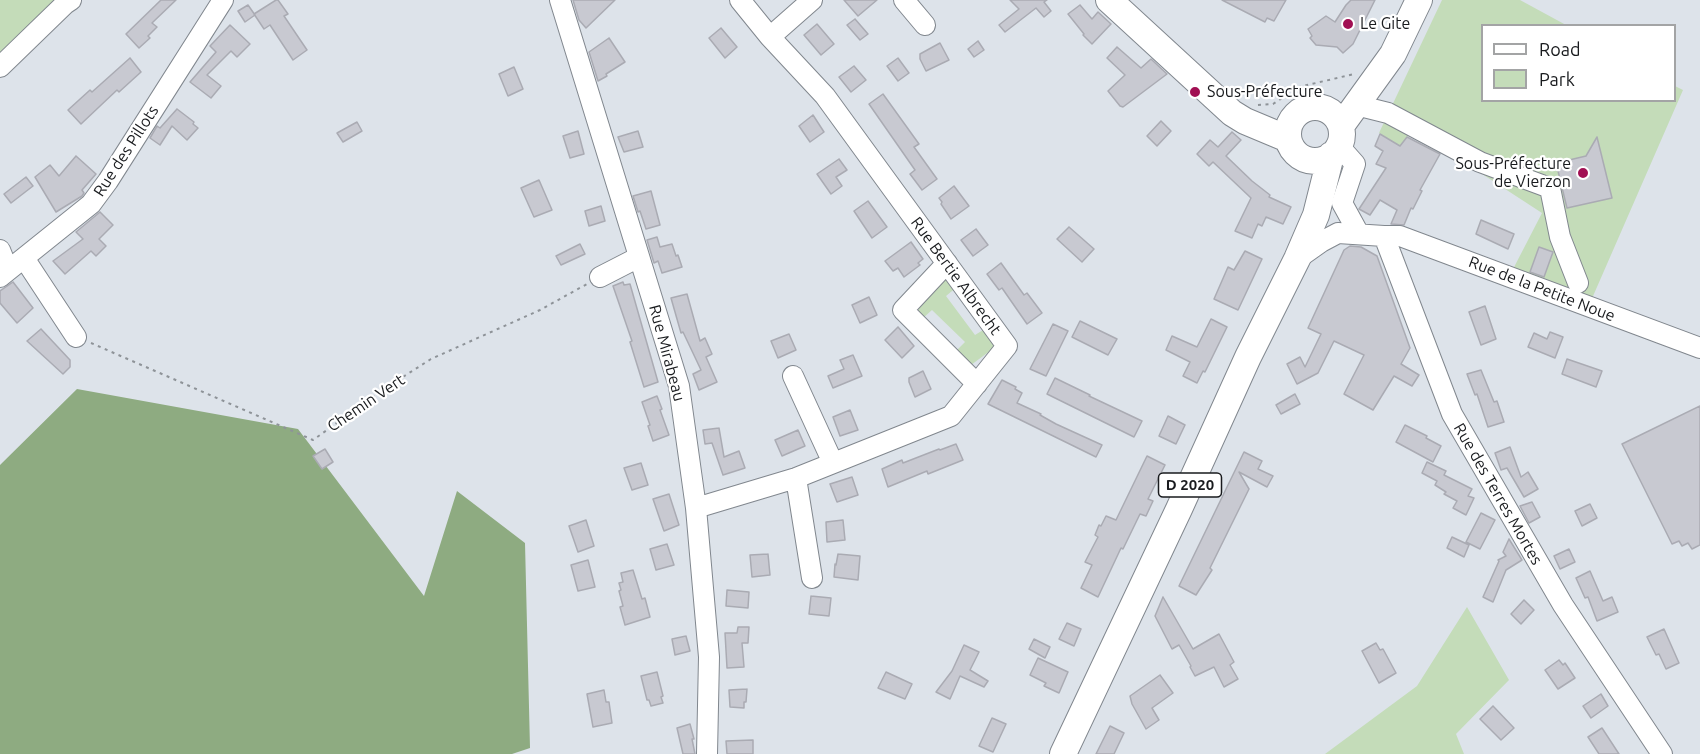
<!DOCTYPE html>
<meta charset="utf-8">
<style>
body{margin:0}
#map{position:relative;width:1700px;height:754px;overflow:hidden;background:#dde3ea;font-family:Ubuntu,sans-serif}
canvas{display:block}
.legend{position:absolute;left:1481px;top:24px;width:195px;height:78px;box-sizing:border-box;background:#fff;border:2px solid #a3a4a5;margin:0;padding:8px 10px;list-style:none;font-size:18px;color:#191b1e}
.legend li{display:flex;align-items:center;gap:12px;height:30px}
.legend b{width:30px;border:2px solid #a3a4a5}
</style>
<div id="map">
<canvas width="1700" height="754"></canvas>
<ul class="legend">
<li><b style="height:8px;background:#fff"></b>Road</li>
<li><b style="height:16px;background:#c4dcb9"></b>Park</li>
</ul>
</div>
<script>
const ctx = document.querySelector('canvas').getContext('2d');
ctx.lineJoin = 'round';
function paint(path, color) { ctx.fillStyle = color; ctx.fill(path, 'evenodd'); }
const shape = rows => new Path2D(rows.map(r => 'M' + r).join(''));
function strokePath(path, color, width, dash) { ctx.strokeStyle = color; ctx.lineWidth = width; ctx.lineCap = dash ? 'butt' : 'round'; ctx.setLineDash(dash || []); ctx.stroke(path); }
function write(font, color, halo, rows, align = 'center') {
  ctx.font = font + ' Ubuntu,sans-serif'; ctx.lineWidth = 4.5; ctx.setLineDash([]); ctx.textBaseline = 'middle'; ctx.strokeStyle = halo; ctx.fillStyle = color; for (const [text, x, y, turn = 0] of rows) {
    ctx.save(); ctx.translate(x, y); ctx.rotate((+turn || 0) * Math.PI / 180); ctx.textAlign = isNaN(turn) ? turn : align; if (halo) ctx.strokeText(text, 0, 0); ctx.fillText(text, 0, 0); ctx.restore();
  }
}
const green = shape([
 [0,0,65,0,0,53],
 [1442,0,1520,0,1566,25,1482,26,1482,100,1674,100,1675,86,1683,90,1590,303,1510,275,1542,213,1413,129,1400,147,1379,133],
 [949,279,958,286,946,296,975,335,988,327,995,340,994,348,971,365,955,352,965,342,932,310,922,319,918,308,938,282],
 [1467,607,1509,680,1456,734,1464,754,1325,754,1417,686]
]);
const forest = shape([
 [77,389,298,429,424,596,457,491,525,543,530,748,512,754,0,754,0,465]
]);
const building = shape([
 [161,0,176,0,152,23,157,27,148,36,150,38,139,48,126,34,161,0],
 [276,0,278,0,288,14,284,16,307,50,293,60,270,25,264,29,254,14,276,0],
 [573,0,615,0,586,28,579,20,573,0],
 [844,0,877,0,858,16,844,0],
 [1010,0,1047,0,1044,2,1051,11,1044,17,1036,8,1005,32,999,25,1019,9,1010,0],
 [1222,0,1286,0,1274,21,1267,18,1265,22,1222,0],
 [1351,0,1375,0,1353,44,1343,53,1337,47,1316,45,1310,38,1312,36,1308,29,1326,16,1335,22,1346,5,1351,0],
 [248,5,255,15,245,22,238,11,248,5],
 [1080,5,1092,19,1098,12,1111,24,1092,44,1083,35,1084,34,1068,14,1080,5],
 [855,19,868,34,860,40,847,25,855,19],
 [817,24,834,44,821,55,804,35,817,24],
 [230,25,250,44,237,57,231,51,207,75,221,86,211,98,190,82,216,52,210,46,230,25],
 [721,28,737,47,725,58,709,38,721,28],
 [609,38,625,62,606,74,607,76,598,81,589,52,609,38],
 [978,41,984,50,974,57,968,49,978,41],
 [940,43,949,60,926,71,920,59,920,54,940,43],
 [1117,47,1141,68,1151,59,1167,74,1123,107,1120,106,1108,91,1125,75,1107,58,1117,47],
 [130,58,141,72,119,92,117,90,81,124,68,110,90,90,92,92,130,58],
 [898,58,909,73,898,81,887,66,898,58],
 [854,66,866,80,851,92,839,77,854,66],
 [514,67,523,89,508,96,499,74,514,67],
 [883,94,919,144,914,147,937,179,922,190,910,174,915,170,869,104,883,94],
 [177,109,194,122,193,124,198,128,187,140,172,126,160,145,150,138,157,126,160,128,177,109],
 [813,115,824,132,810,142,799,126,813,115],
 [1161,121,1171,131,1157,146,1147,136,1161,121],
 [357,122,362,131,343,142,337,133,357,122],
 [578,131,584,154,570,158,563,136,578,131],
 [638,131,643,147,624,152,618,137,638,131],
 [1232,132,1241,140,1226,156,1252,181,1270,195,1269,197,1291,207,1283,224,1266,217,1262,226,1258,224,1252,238,1235,231,1251,198,1213,162,1209,166,1197,154,1210,140,1218,147,1232,132],
 [1380,134,1400,146,1407,137,1440,154,1420,190,1422,191,1413,209,1411,208,1404,225,1391,224,1397,210,1380,200,1370,215,1359,209,1386,168,1376,164,1383,151,1375,146,1380,134],
 [1597,137,1612,198,1567,208,1558,171,1548,165,1586,156,1597,137],
 [76,156,96,174,82,190,84,193,82,196,56,212,35,177,50,165,59,176,76,156],
 [839,159,847,170,836,177,842,186,831,194,817,174,839,159],
 [26,177,33,186,11,203,4,194,26,177],
 [539,180,552,210,534,217,521,188,539,180],
 [954,186,969,206,951,219,941,204,942,202,939,198,954,186],
 [651,191,660,225,646,229,640,211,638,212,633,196,651,191],
 [868,201,887,227,872,238,854,211,868,201],
 [601,206,605,221,589,226,585,211,601,206],
 [100,212,113,225,99,239,106,246,96,256,91,251,65,274,53,261,83,239,76,232,100,212],
 [1481,220,1514,234,1508,249,1476,234,1481,220],
 [1069,227,1094,249,1082,262,1057,239,1069,227],
 [976,229,988,245,973,256,961,240,976,229],
 [657,237,660,247,672,244,676,256,678,255,682,267,662,273,658,261,654,263,647,240,657,237],
 [911,242,923,259,918,263,920,265,904,277,898,268,893,271,885,261,911,242],
 [580,244,585,254,561,265,556,256,580,244],
 [1350,246,1361,247,1377,256,1410,348,1401,364,1419,375,1412,386,1394,376,1373,410,1344,394,1364,355,1334,341,1318,373,1297,384,1287,364,1300,357,1305,367,1321,334,1308,328,1344,250,1350,246],
 [1539,247,1553,252,1544,277,1530,272,1539,247],
 [1245,251,1262,259,1238,310,1214,299,1228,267,1234,270,1245,251],
 [1001,263,1024,295,1027,293,1042,313,1027,324,1002,288,999,290,987,274,1001,263],
 [13,282,33,308,17,323,0,303,0,291,13,282],
 [623,282,624,285,630,284,658,382,644,387,630,342,632,341,613,286,623,282],
 [687,294,700,341,705,338,712,354,706,357,717,382,699,390,693,374,701,370,683,332,681,333,671,298,687,294],
 [869,297,877,315,860,323,852,305,869,297],
 [1485,306,1496,339,1481,345,1469,312,1485,306],
 [1211,319,1227,327,1205,372,1203,371,1197,383,1183,376,1190,362,1166,350,1172,336,1197,347,1211,319],
 [1080,321,1117,339,1108,355,1072,337,1080,321],
 [1053,324,1068,331,1046,376,1030,369,1053,324],
 [898,327,914,346,902,358,885,340,898,327],
 [41,329,70,360,70,367,63,374,27,341,41,329],
 [1550,332,1563,337,1555,358,1528,347,1534,333,1547,339,1550,332],
 [789,334,796,350,778,358,771,341,789,334],
 [853,355,862,376,833,388,828,376,844,369,840,360,853,355],
 [1567,359,1602,371,1596,387,1562,374,1567,359],
 [1481,370,1494,402,1497,401,1504,422,1488,427,1477,394,1475,395,1467,374,1481,370],
 [923,371,931,389,915,397,909,382,909,378,923,371],
 [1055,378,1090,395,1089,396,1142,421,1134,437,1047,394,1055,378],
 [1002,380,1016,387,1015,389,1022,393,1017,403,1041,414,1040,415,1056,424,1102,445,1096,457,988,404,1002,380],
 [1295,394,1300,404,1281,414,1276,405,1295,394],
 [657,396,662,409,660,410,669,435,653,441,648,426,650,425,642,402,657,396],
 [1700,406,1700,545,1692,549,1688,543,1682,546,1679,541,1672,544,1622,444,1700,406],
 [850,410,858,430,840,436,833,417,850,410],
 [1168,416,1185,425,1176,444,1159,436,1168,416],
 [1405,425,1427,436,1426,438,1441,446,1433,462,1396,442,1405,425],
 [719,428,724,457,739,451,745,468,723,475,712,443,705,444,703,430,719,428],
 [798,430,805,446,782,456,775,440,798,430],
 [956,444,963,460,928,474,927,471,888,487,882,469,902,460,903,463,939,449,940,450,956,444],
 [1510,447,1521,477,1528,472,1538,489,1524,497,1507,468,1501,470,1495,453,1510,447],
 [325,449,333,462,322,469,313,456,325,449],
 [1244,452,1262,461,1258,469,1273,476,1267,487,1239,472,1249,489,1210,568,1212,570,1196,595,1179,586,1244,452],
 [1147,456,1165,465,1148,499,1153,501,1146,516,1140,514,1123,549,1121,548,1098,597,1081,588,1092,565,1085,562,1098,537,1095,535,1099,525,1101,526,1106,516,1116,520,1147,456],
 [1427,462,1446,471,1444,475,1472,489,1468,496,1474,498,1466,515,1453,508,1457,501,1444,494,1446,492,1435,485,1437,481,1422,473,1427,462],
 [641,463,648,485,632,490,624,468,641,463],
 [852,477,858,495,837,502,830,484,852,477],
 [669,494,679,525,664,531,653,499,669,494],
 [1532,502,1540,517,1529,523,1520,506,1532,502],
 [1590,504,1597,518,1582,526,1575,511,1590,504],
 [1481,513,1495,520,1480,549,1466,542,1481,513],
 [586,520,594,546,578,552,569,526,586,520],
 [843,520,845,540,827,542,826,522,843,520],
 [1452,537,1469,545,1464,557,1447,548,1452,537],
 [1509,539,1522,560,1506,570,1493,602,1483,597,1499,561,1498,560,1506,556,1503,552,1509,539],
 [667,544,674,565,656,570,650,549,667,544],
 [1569,549,1575,562,1560,569,1554,556,1569,549],
 [768,554,770,575,752,577,750,555,768,554],
 [838,554,860,556,858,580,834,577,835,564,836,565,838,554],
 [588,560,595,587,578,591,571,565,588,560],
 [633,570,642,599,645,598,650,617,625,625,620,607,623,606,619,591,621,590,619,583,623,582,621,573,633,570],
 [1590,571,1603,601,1612,597,1618,612,1597,621,1588,597,1585,598,1576,578,1590,571],
 [727,590,749,592,748,608,726,606,727,590],
 [811,596,831,598,829,616,809,614,811,596],
 [1163,597,1193,649,1219,634,1234,662,1230,665,1238,679,1224,687,1214,667,1195,676,1190,667,1191,666,1179,645,1172,649,1155,616,1163,597],
 [1524,600,1534,610,1521,624,1511,614,1524,600],
 [1067,623,1081,629,1074,646,1059,639,1067,623],
 [738,627,749,627,748,643,742,643,744,667,727,668,725,633,737,633,738,627],
 [1664,629,1679,663,1666,669,1659,654,1656,655,1647,637,1664,629],
 [686,636,690,651,675,655,672,639,686,636],
 [1034,639,1050,647,1045,658,1029,649,1034,639],
 [1376,643,1380,650,1383,649,1396,673,1379,683,1362,651,1376,643],
 [964,645,979,652,970,670,988,681,984,687,960,676,950,699,936,692,952,671,964,645],
 [1038,658,1068,672,1059,693,1044,686,1046,683,1030,675,1038,658],
 [1559,660,1563,665,1565,663,1575,678,1558,689,1545,670,1559,660],
 [657,672,663,696,661,697,663,703,651,706,649,700,647,700,641,676,657,672],
 [886,672,912,684,905,699,878,688,886,672],
 [1160,675,1173,693,1152,708,1159,720,1146,729,1132,704,1130,696,1160,675],
 [747,689,746,702,744,702,744,708,730,707,729,690,747,689],
 [604,690,606,702,609,702,612,723,593,727,587,694,604,690],
 [1601,694,1608,706,1591,718,1583,706,1601,694],
 [1493,706,1514,728,1501,740,1480,719,1493,706],
 [992,718,1006,724,993,752,979,746,992,718],
 [690,724,694,739,692,739,695,754,683,754,677,728,690,724],
 [1110,726,1124,733,1114,754,1096,754,1110,726],
 [1602,728,1619,754,1599,754,1588,737,1602,728],
 [753,740,753,754,727,754,726,741,753,740]
]);
const path = shape([
 [1258,105,1273,104,1299,87,1354,74],
 [91,343,313,440,384,389,431,359,540,310,587,284]
]);
const minor = shape([
 [560,0,679,386,696,508,709,657,707,754],
 [904,0,925,25],
 [770,37,812,0],
 [0,67,65,4,71,0],
 [1356,105,1388,113,1480,162,1550,188,1560,237,1578,283],
 [1339,146,1355,164,1342,203,1359,234],
 [1384,236,1400,236,1700,348],
 [0,250,8,270],
 [24,258,76,337],
 [1297,259,1321,242,1338,233,1384,236,1452,414,1563,605,1662,754],
 [947,263,903,310,977,384],
 [0,277,91,204,108,181,223,0],
 [600,277,639,257],
 [793,376,833,463],
 [796,478,812,578],
 [696,508,796,478,951,416,1007,346,825,96,770,37,740,0]
]);
const major = shape([
 [1109,0,1232,113,1245,121,1288,139],
 '1288 134a27 27 0 1 1 54 0a27 27 0 1 1-54 0Z',
 [1341,126,1393,54,1419,0],
 [1063,754,1179,509,1248,357,1297,259,1316,215,1331,155]
]);
const markers = [
 [1348,24,6,"#a10f53"],
 [1195,92,6,"#a10f53"],
 [1583,173,6,"#a10f53"]
];
const shields = [
 [1190,485,63]
];
const shieldNames = [
 ["D 2020",1190,485]
];
const poiNames = [
 ["Le Gite",1360,24],
 ["Sous-Préfecture",1207,92],
 ["Sous-Préfecture",1571,164,"right"],
 ["de Vierzon",1571,182,"right"]
];
const streetNames = [
 ["Rue des Pillots",126,151,-57],
 ["Rue Bertie Albrecht",956,276,54],
 ["Rue de la Petite Noue",1542,289,21],
 ["Rue Mirabeau",667,353,75],
 ["Chemin Vert",366,403,-34],
 ["Rue des Terres Mortes",1498,494,60]
];
paint(green, '#c4dcb9');
paint(forest, '#8eab81');
paint(building, '#c8c9d1');
strokePath(building, '#aaabb3', 1.5);
strokePath(minor, '#81878e', 22);
strokePath(major, '#81878e', 28);
strokePath(path, '#8e9398', 2, [3, 4.5]);
strokePath(minor, '#fff', 20);
strokePath(major, '#fff', 26);
for (const [x, y, r, color] of markers) { const dot = new Path2D(); dot.arc(x, y, r, 0, 2 * Math.PI); ctx.fillStyle = color; ctx.fill(dot); strokePath(dot, '#fff', 2); }
for (const [x, y, w] of shields) { const box = new Path2D(); box.roundRect(x - w / 2, y - 12, w, 24, 4.5); ctx.fillStyle = '#fff'; ctx.fill(box); strokePath(box, '#191b1e', 1.5); }
write('bold 15px', '#191b1e', null, shieldNames);
write('16px', '#191b1e', '#fff', poiNames, 'left');
write('16px', '#191b1e', '#fff', streetNames);
</script>
